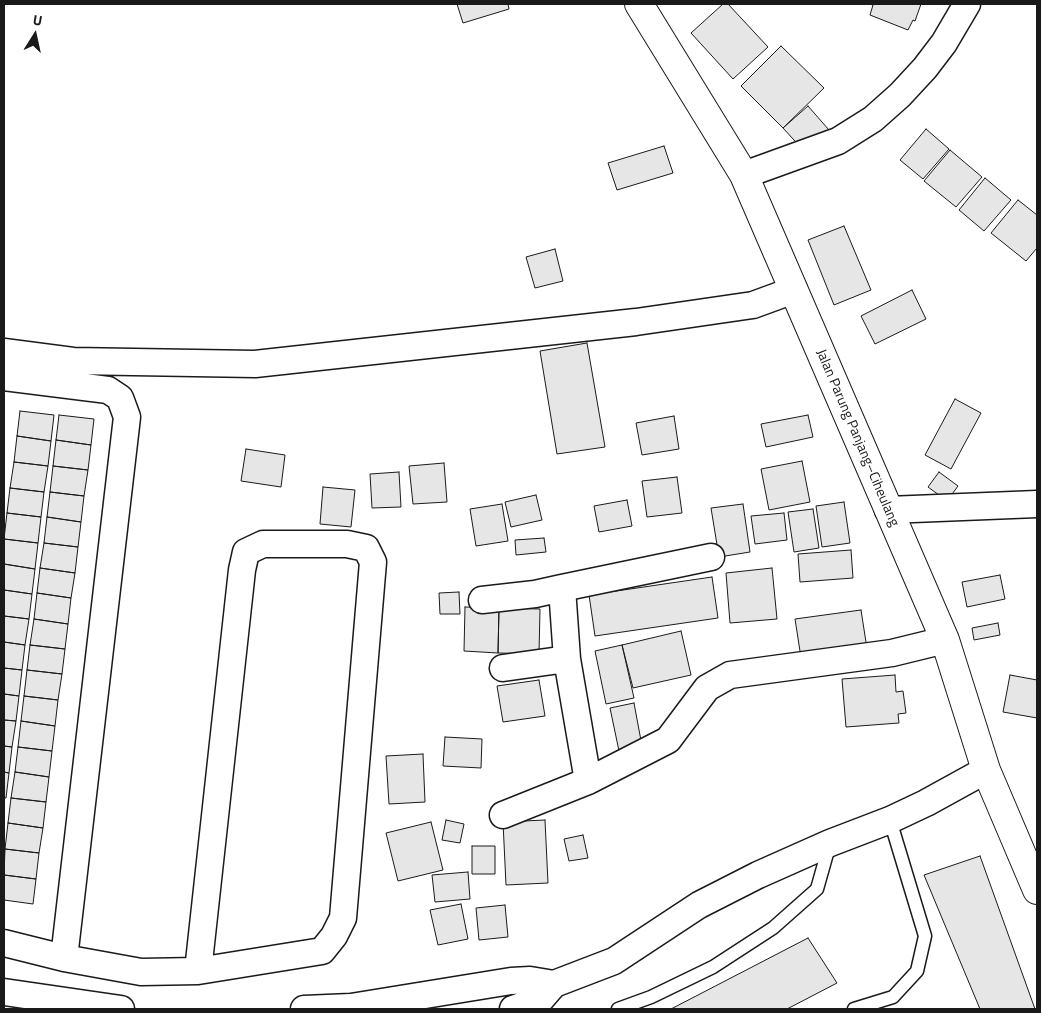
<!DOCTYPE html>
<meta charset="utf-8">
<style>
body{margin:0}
#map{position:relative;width:1041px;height:1013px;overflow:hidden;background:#fff;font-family:"Titillium Web",sans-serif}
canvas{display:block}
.frame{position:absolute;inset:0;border:5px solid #1a1a1a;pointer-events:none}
.north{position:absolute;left:10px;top:10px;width:50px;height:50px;-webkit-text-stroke:4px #fff;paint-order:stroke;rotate:10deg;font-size:14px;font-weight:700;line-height:20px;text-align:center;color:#1a1a1a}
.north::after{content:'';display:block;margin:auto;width:18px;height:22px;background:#1a1a1a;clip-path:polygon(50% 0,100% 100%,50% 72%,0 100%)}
</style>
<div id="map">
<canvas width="1041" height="1013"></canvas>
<div class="frame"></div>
<div class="north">U</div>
</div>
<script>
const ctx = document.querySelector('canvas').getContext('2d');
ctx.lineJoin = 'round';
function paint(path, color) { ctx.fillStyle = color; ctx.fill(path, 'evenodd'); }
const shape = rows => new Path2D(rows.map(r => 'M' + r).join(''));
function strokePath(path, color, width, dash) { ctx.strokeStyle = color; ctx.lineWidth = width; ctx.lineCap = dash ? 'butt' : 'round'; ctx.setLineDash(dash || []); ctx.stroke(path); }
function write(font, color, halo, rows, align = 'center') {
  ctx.font = font + ' "Titillium Web",sans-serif'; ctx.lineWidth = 4; ctx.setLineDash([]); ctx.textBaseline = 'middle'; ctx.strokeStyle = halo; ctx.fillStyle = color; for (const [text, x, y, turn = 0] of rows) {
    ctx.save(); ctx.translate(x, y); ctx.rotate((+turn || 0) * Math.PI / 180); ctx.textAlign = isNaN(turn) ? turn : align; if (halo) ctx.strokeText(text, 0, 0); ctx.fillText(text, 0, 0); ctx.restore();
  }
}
const building = shape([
 [457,4,508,4,509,9,463,23,457,4],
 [723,4,728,4,768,47,733,79,691,33,723,4],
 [869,4,921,4,915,21,913,20,908,30,870,15,873,5,869,4],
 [781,46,824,88,783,128,741,86,781,46],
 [808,106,829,130,804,151,783,128,808,106],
 [926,129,949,149,923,179,900,160,926,129],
 [664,146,673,173,617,190,608,163,664,146],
 [950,150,982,177,956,207,924,181,950,150],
 [985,178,1011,200,984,231,959,210,985,178],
 [1018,200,1037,215,1037,248,1026,261,991,233,1018,200],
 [844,226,871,290,834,305,808,240,844,226],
 [555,249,563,281,535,288,526,257,555,249],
 [912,290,926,319,875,344,861,316,912,290],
 [587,343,605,447,557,454,540,351,587,343],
 [955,399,981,413,951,469,925,455,955,399],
 [20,411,54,415,51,441,17,436,20,411],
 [59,415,94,419,91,445,56,440,59,415],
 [808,415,813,437,766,447,761,424,808,415],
 [674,416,679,449,642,455,636,423,674,416],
 [17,436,51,441,48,466,14,462,17,436],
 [56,440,91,445,88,470,53,466,56,440],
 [246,449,285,455,281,487,241,481,246,449],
 [802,461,810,502,769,510,761,469,802,461],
 [14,462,48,466,44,492,10,488,14,462],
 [444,463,447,502,413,504,409,466,444,463],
 [53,466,88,470,84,496,50,492,53,466],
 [399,472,401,507,372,508,370,474,399,472],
 [939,472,958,486,947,501,928,487,939,472],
 [677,477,682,513,647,517,642,481,677,477],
 [323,487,355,490,351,527,320,524,323,487],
 [10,488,44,492,41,517,7,513,10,488],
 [50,492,84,496,81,522,47,517,50,492],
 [536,495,542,520,511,527,505,502,536,495],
 [627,500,632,526,599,532,594,506,627,500],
 [844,502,850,543,822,547,816,506,844,502],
 [502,504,508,541,476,546,470,509,502,504],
 [743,504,750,552,719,557,711,508,743,504],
 [813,509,819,548,794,552,788,512,813,509],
 [7,513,41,517,38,543,4,539,7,513],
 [784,513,787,540,755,544,751,516,784,513],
 [47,517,81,522,78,547,44,543,47,517],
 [544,538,546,552,516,555,515,540,544,538],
 [4,539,38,543,35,569,4,564,4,539],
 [44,543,78,547,75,573,40,568,44,543],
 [851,550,853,578,800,582,798,554,851,550],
 [4,564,35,569,32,594,4,590,4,564],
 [40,568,75,573,71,598,37,593,40,568],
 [772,568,777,619,730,623,726,573,772,568],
 [1000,575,1005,599,967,607,962,582,1000,575],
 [712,577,718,618,595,636,589,595,712,577],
 [4,590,32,594,29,619,4,616,4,590],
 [459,592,460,614,440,614,439,593,459,592],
 [37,593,71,598,68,624,34,619,37,593],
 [465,607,499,608,498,653,464,651,465,607],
 [499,608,540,609,539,654,498,653,499,608],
 [861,610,868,655,802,664,795,619,861,610],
 [4,616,29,619,25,645,4,642,4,616],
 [34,619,68,624,65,649,30,645,34,619],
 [998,623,1000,635,974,640,972,628,998,623],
 [681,631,691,675,633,688,622,645,681,631],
 [4,642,25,645,22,670,4,668,4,642],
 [30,645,65,649,62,674,27,670,30,645],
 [622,645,634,698,606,704,595,651,622,645],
 [4,668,22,670,19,696,4,694,4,668],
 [27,670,62,674,58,700,24,696,27,670],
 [895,675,896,692,903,691,906,713,898,714,899,723,846,727,842,679,895,675],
 [1010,675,1037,680,1037,718,1003,712,1010,675],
 [539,680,545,716,503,722,497,686,539,680],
 [4,694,19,696,16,721,4,720,4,694],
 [24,696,58,700,55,726,21,721,24,696],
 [634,703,642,746,619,751,610,708,634,703],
 [4,720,16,721,12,747,4,746,4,720],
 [21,721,55,726,52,751,18,747,21,721],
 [445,737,482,739,481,768,443,766,445,737],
 [4,746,12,747,9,773,4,772,4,746],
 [18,747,52,751,49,777,15,772,18,747],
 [423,754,425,802,389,804,386,756,423,754],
 [4,772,9,773,6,798,4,798,4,772],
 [15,772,49,777,46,802,11,798,15,772],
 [11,798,46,802,43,828,8,823,11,798],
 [446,820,464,824,460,843,442,840,446,820],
 [545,820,548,883,506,885,503,822,545,820],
 [431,822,443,870,398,881,386,833,431,822],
 [8,823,43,828,39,853,5,849,8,823],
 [583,835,588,858,569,861,564,839,583,835],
 [472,846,495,846,495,874,472,874,472,846],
 [5,849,39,853,36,879,4,875,5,849],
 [980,856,1035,1009,980,1009,924,875,980,856],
 [468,872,470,899,435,902,432,875,468,872],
 [4,875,36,879,33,904,4,900,4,875],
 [461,904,468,939,438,945,430,910,461,904],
 [505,905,508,937,479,940,476,908,505,905],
 [808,938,837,983,787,1009,671,1009,808,938]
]);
const lane = shape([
 [618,1009,651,997,713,967,773,928,817,889,830,843],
 [854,1009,893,997,917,971,925,936,890,820]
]);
const street = shape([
 [744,175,838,141,873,119,900,95,925,68,944,43,967,4],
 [4,352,73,361,255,364,636,322,753,305,794,290],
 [4,377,108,390,120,398,127,417,64,958],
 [888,510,1037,504],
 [562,588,711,557],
 [482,600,535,594,562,588,567,659,588,781],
 [503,668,567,659],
 [503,815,588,781,668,740,707,688,730,675,892,653,945,640],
 [4,943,64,958,141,972,198,971,322,951,334,936,343,918,373,562,366,548,347,544,263,544,246,552,242,570,198,971],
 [4,992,121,1009],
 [304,1009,351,1007,511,981,530,980,554,984,614,961,699,905,758,875,830,843,890,820,926,803,986,770],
 [513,1009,541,999,554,984]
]);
const secondary = shape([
 [639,4,744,175,945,640,986,770,1037,890]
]);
const streetNames = [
 ["Jalan Parung Panjang–Ciheulang",857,438,67]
];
paint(building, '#e6e6e6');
strokePath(building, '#1a1a1a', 1);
strokePath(lane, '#1a1a1a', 15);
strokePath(street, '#1a1a1a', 29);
strokePath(secondary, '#1a1a1a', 30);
strokePath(lane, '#fff', 12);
strokePath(street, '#fff', 26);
strokePath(secondary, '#fff', 28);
write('14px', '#1a1a1a', '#fff', streetNames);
</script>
